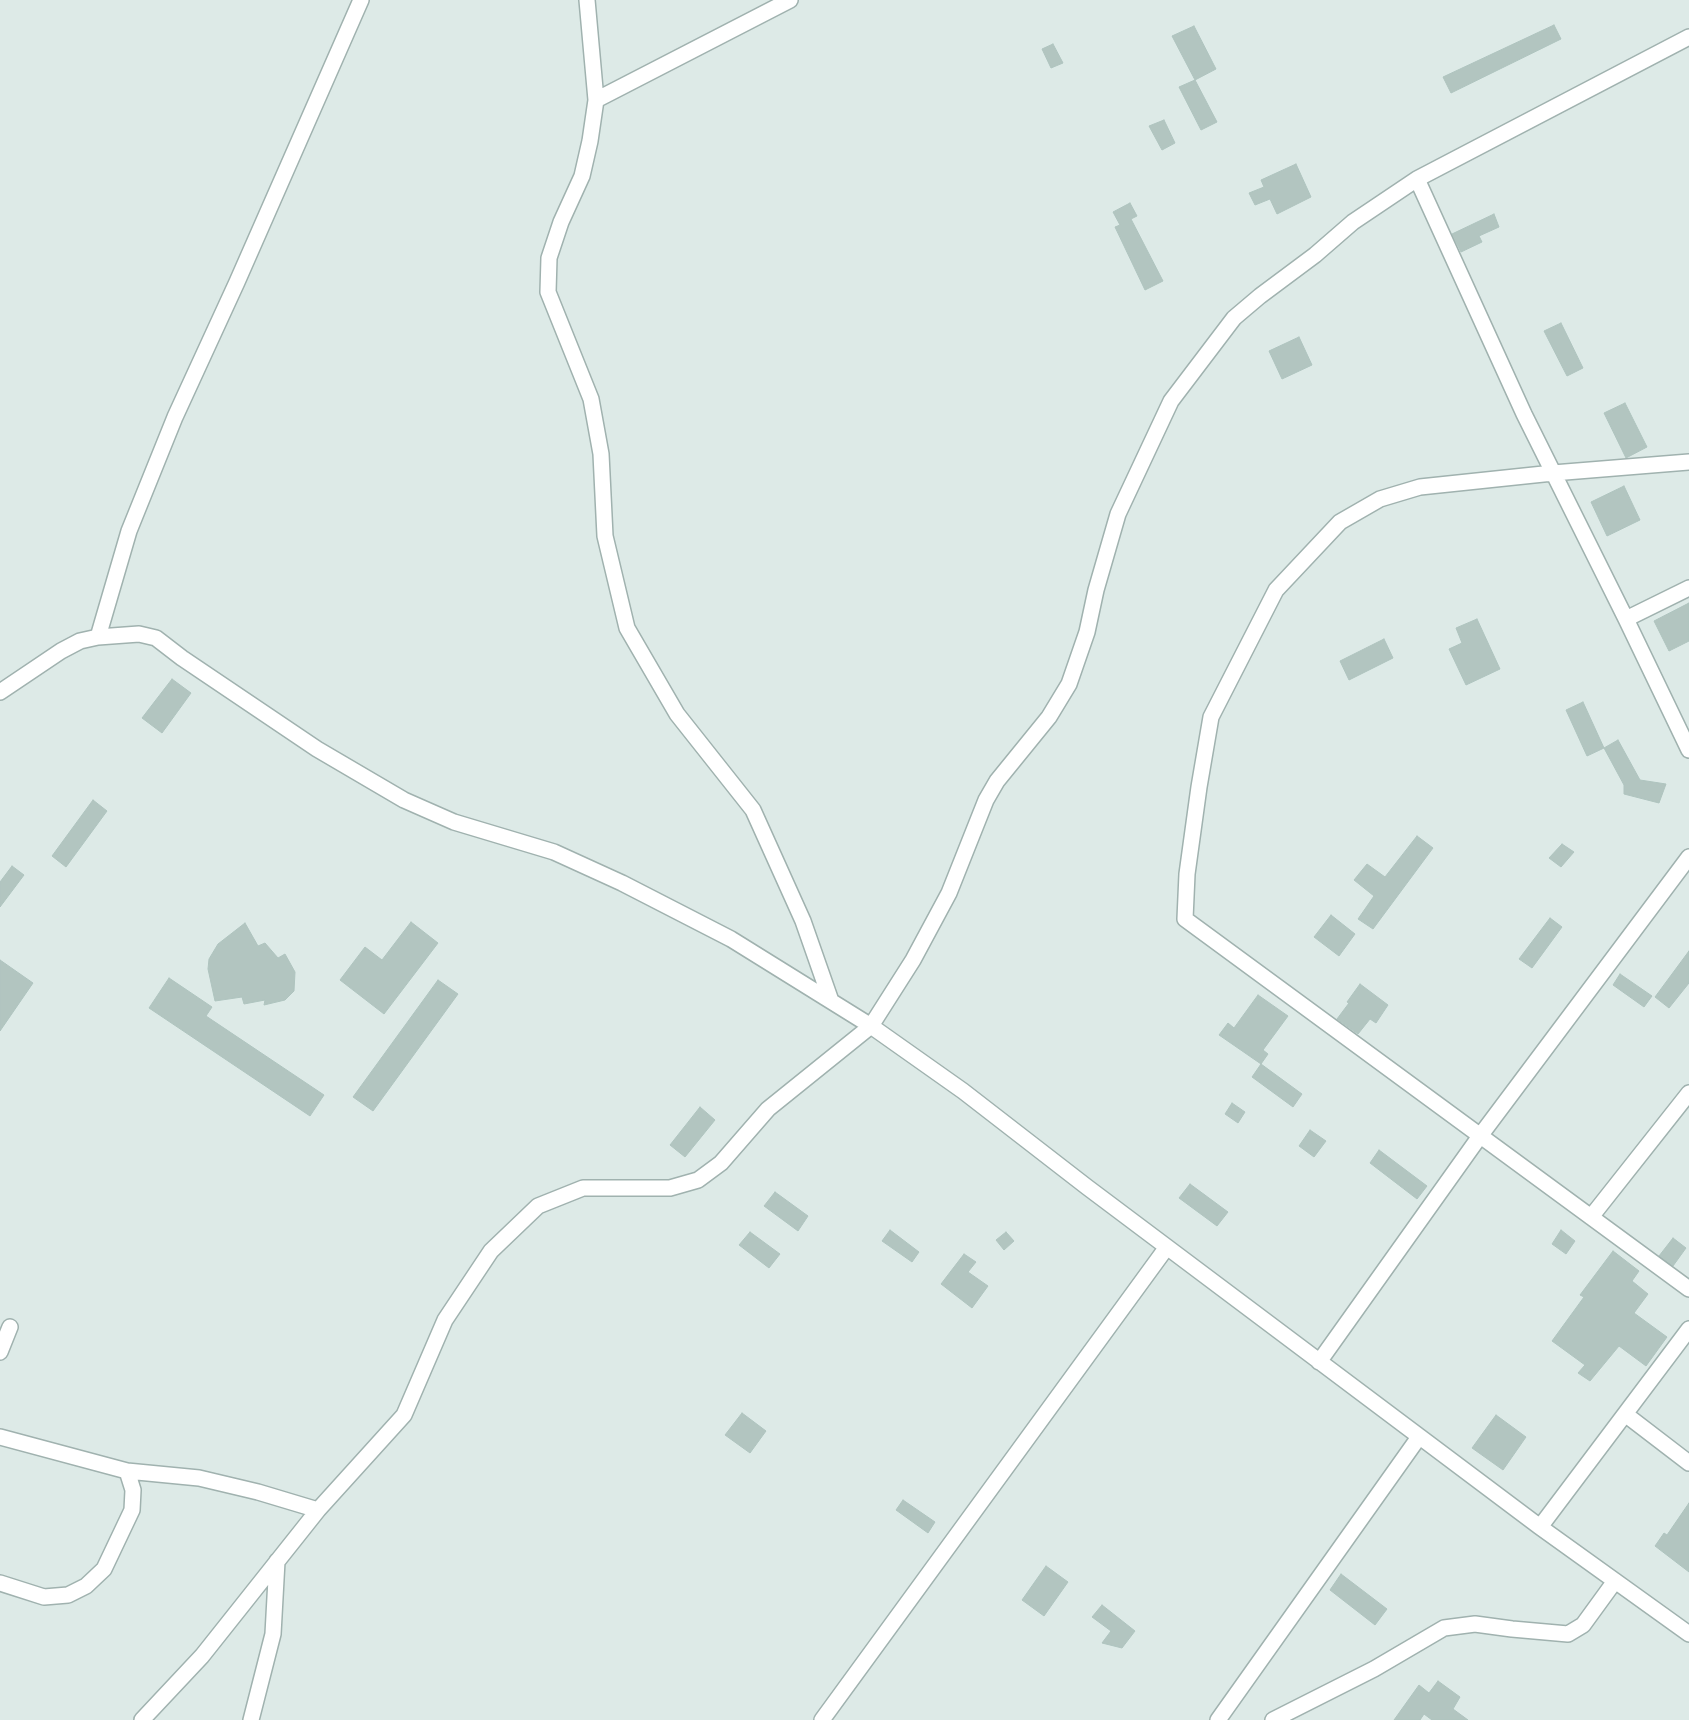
<!DOCTYPE html>
<style>
body{margin:0}
canvas{display:block;background:#ddeae7}
</style>
<canvas width="1689" height="1720"></canvas>
<script>
const ctx = document.querySelector('canvas').getContext('2d');
ctx.lineJoin = 'round';
function paint(path, color) { ctx.fillStyle = color; ctx.fill(path, 'evenodd'); }
const shape = rows => new Path2D(rows.map(r => 'M' + r).join(''));
function strokePath(path, color, width, dash) { ctx.strokeStyle = color; ctx.lineWidth = width; ctx.lineCap = dash ? 'butt' : 'round'; ctx.setLineDash(dash || []); ctx.stroke(path); }
const building = shape([
 [1554,25,1561,39,1451,93,1443,77,1554,25],
 [1194,26,1216,69,1195,80,1172,36,1194,26],
 [1053,44,1063,63,1051,68,1042,49,1053,44],
 [1195,80,1217,122,1201,130,1179,87,1195,80],
 [1164,120,1175,143,1162,150,1149,126,1164,120],
 [1296,164,1311,197,1277,214,1270,199,1255,205,1249,193,1264,187,1261,180,1296,164],
 [1130,203,1137,216,1131,219,1163,281,1145,290,1115,227,1120,225,1113,212,1130,203],
 [1494,214,1499,227,1479,236,1482,242,1461,252,1452,234,1494,214],
 [1561,323,1583,368,1567,376,1544,331,1561,323],
 [1299,337,1312,365,1282,379,1269,351,1299,337],
 [1625,403,1647,447,1626,458,1604,413,1625,403],
 [1624,486,1640,520,1607,536,1591,502,1624,486],
 [1689,603,1689,641,1669,651,1654,621,1689,603],
 [1477,619,1500,669,1466,685,1449,649,1462,643,1456,628,1477,619],
 [1384,639,1393,658,1349,680,1340,661,1384,639],
 [172,679,191,693,162,733,142,718,172,679],
 [1583,702,1604,748,1587,756,1566,710,1583,702],
 [1618,740,1640,780,1666,784,1659,803,1624,794,1624,785,1604,748,1618,740],
 [93,800,107,811,66,867,52,856,93,800],
 [1417,836,1433,848,1373,929,1358,919,1374,896,1354,880,1367,864,1385,877,1417,836],
 [1562,844,1574,852,1561,867,1549,858,1562,844],
 [12,866,24,875,0,907,0,882,12,866],
 [1331,915,1355,934,1339,956,1314,937,1331,915],
 [1550,918,1562,927,1532,968,1519,959,1550,918],
 [411,922,438,943,384,1014,340,980,365,947,382,960,411,922],
 [245,923,258,946,265,943,278,958,285,954,295,972,294,991,285,1000,264,1005,265,1000,244,1004,242,997,215,1001,208,969,209,959,218,944,245,923],
 [1689,951,1689,983,1669,1008,1655,997,1689,951],
 [0,960,33,983,0,1031,0,960],
 [1620,974,1652,996,1644,1007,1613,985,1620,974],
 [169,978,212,1007,206,1016,324,1095,310,1116,149,1008,169,978],
 [438,980,458,994,373,1111,353,1097,438,980],
 [1360,984,1388,1005,1376,1023,1370,1019,1358,1034,1337,1019,1349,1003,1347,1002,1360,984],
 [1258,995,1288,1016,1263,1050,1268,1054,1261,1064,1219,1035,1228,1023,1234,1028,1258,995],
 [1261,1064,1302,1094,1293,1107,1252,1077,1261,1064],
 [1232,1103,1245,1112,1238,1123,1225,1114,1232,1103],
 [700,1107,715,1120,685,1157,670,1145,700,1107],
 [1310,1130,1326,1141,1314,1157,1299,1146,1310,1130],
 [1379,1150,1427,1186,1417,1199,1370,1163,1379,1150],
 [1190,1184,1228,1212,1217,1226,1179,1198,1190,1184],
 [775,1192,808,1216,798,1231,764,1206,775,1192],
 [890,1230,919,1252,912,1262,882,1241,890,1230],
 [1561,1230,1575,1241,1566,1254,1552,1244,1561,1230],
 [750,1232,780,1254,769,1268,739,1245,750,1232],
 [1006,1232,1014,1241,1004,1250,996,1240,1006,1232],
 [1673,1238,1686,1248,1673,1266,1659,1256,1673,1238],
 [1613,1251,1639,1271,1632,1281,1648,1294,1634,1313,1667,1337,1646,1366,1619,1346,1590,1381,1578,1373,1585,1365,1552,1341,1584,1297,1580,1295,1613,1251],
 [964,1254,976,1262,968,1272,988,1286,972,1308,941,1284,964,1254],
 [742,1413,766,1431,750,1453,725,1435,742,1413],
 [1496,1415,1526,1437,1503,1470,1472,1448,1496,1415],
 [903,1500,935,1522,928,1533,896,1510,903,1500],
 [1689,1503,1689,1572,1655,1546,1664,1533,1667,1535,1689,1503],
 [1046,1566,1068,1582,1044,1616,1022,1600,1046,1566],
 [1341,1574,1387,1609,1375,1625,1330,1590,1341,1574],
 [1102,1605,1135,1631,1122,1648,1102,1643,1111,1631,1092,1617,1102,1605],
 [1438,1681,1460,1697,1453,1709,1468,1720,1432,1720,1424,1714,1420,1720,1394,1720,1419,1685,1429,1693,1438,1681]
]);
const minor = shape([
 [587,0,596,100,590,141,582,176,561,222,549,258,548,292,591,399,601,454,605,536,627,628,677,714,753,810,803,921,831,1001],
 [596,100,790,0],
 [1417,179,1524,414,1626,619,1689,750],
 [1689,462,1553,473,1420,487,1380,499,1340,522,1276,590,1211,717,1199,787,1187,874,1185,919,1689,1289],
 [1626,619,1689,588],
 [98,637,129,531,175,417,237,282,361,0],
 [0,692,61,651,80,641,98,637,139,634,156,638,182,658,317,749,404,800,454,822,554,852,622,883,731,939,871,1026,963,1091,1087,1187,1540,1527,1689,1634],
 [1591,1217,1689,1093],
 [0,1352,10,1327],
 [1319,1362,1480,1136,1689,857],
 [1625,1414,1689,1463],
 [0,1437,127,1471,199,1478,258,1492,318,1510],
 [1540,1527,1689,1329],
 [0,1583,44,1597,68,1595,86,1586,104,1569,132,1510,133,1490,127,1471],
 [142,1720,202,1656,318,1510,404,1415,445,1320,491,1251,538,1206,583,1188,670,1188,698,1180,721,1163,768,1109,871,1026,913,960,949,893,986,800,997,781,1049,717,1069,684,1087,632,1096,590,1118,514,1171,401,1234,318,1260,296,1315,255,1353,222,1417,179,1689,37],
 [251,1720,273,1634,277,1561],
 [822,1720,1167,1247],
 [1218,1720,1419,1437],
 [1273,1720,1374,1669,1444,1628,1475,1624,1512,1629,1568,1634,1583,1625,1615,1581]
]);
paint(building, '#b2c5c0');
strokePath(building, '#afc4bf', 1);
strokePath(minor, '#a0b2af', 18);
strokePath(minor, '#fff', 15);
</script>
